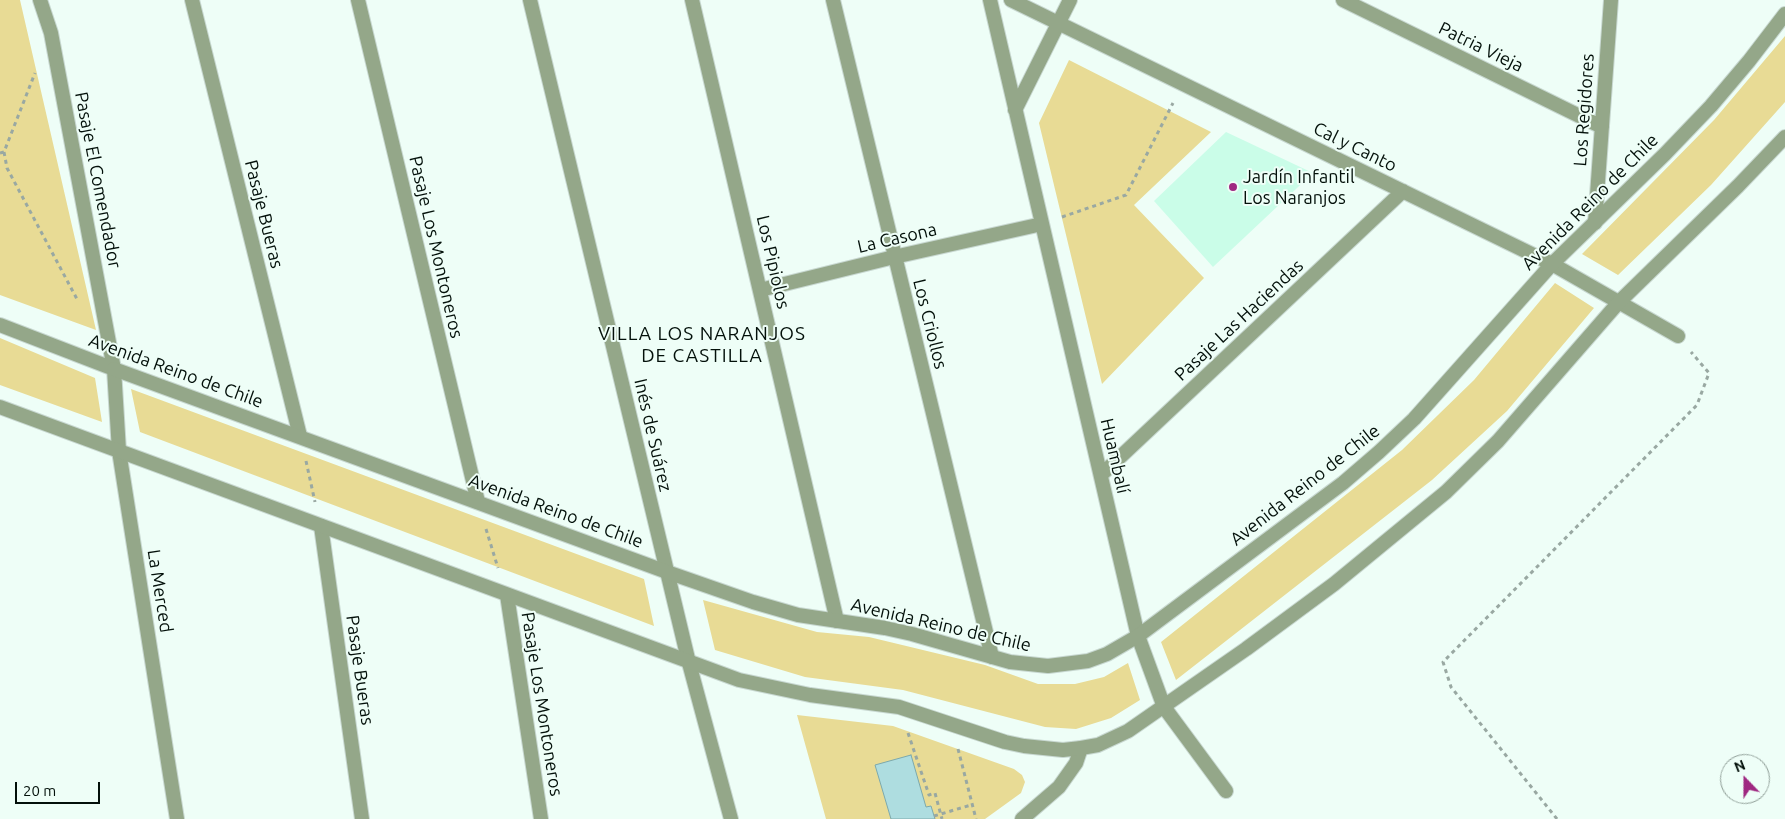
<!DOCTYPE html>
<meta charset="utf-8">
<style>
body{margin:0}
#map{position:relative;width:1785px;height:819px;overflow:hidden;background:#eefef7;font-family:Ubuntu,sans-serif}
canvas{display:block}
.north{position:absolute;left:1720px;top:754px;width:50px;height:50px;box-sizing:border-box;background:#eefef7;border:1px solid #909f98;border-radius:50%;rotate:338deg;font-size:14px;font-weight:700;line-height:20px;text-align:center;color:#03100a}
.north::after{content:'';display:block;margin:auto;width:18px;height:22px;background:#9f2881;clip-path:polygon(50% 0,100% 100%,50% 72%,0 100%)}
.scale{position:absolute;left:15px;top:782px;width:85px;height:22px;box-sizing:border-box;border:2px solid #03100a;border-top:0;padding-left:6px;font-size:15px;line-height:18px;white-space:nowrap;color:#03100a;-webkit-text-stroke:4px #eefef7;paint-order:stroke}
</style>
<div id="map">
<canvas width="1785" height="819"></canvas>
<div class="north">N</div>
<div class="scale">20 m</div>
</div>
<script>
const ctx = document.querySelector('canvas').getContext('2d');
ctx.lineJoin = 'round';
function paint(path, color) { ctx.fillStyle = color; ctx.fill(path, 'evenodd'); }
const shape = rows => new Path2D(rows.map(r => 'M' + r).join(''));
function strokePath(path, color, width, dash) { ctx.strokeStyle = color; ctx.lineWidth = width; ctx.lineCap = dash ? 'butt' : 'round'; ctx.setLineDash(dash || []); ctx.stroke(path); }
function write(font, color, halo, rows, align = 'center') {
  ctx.font = font + ' Ubuntu,sans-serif'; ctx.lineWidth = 4; ctx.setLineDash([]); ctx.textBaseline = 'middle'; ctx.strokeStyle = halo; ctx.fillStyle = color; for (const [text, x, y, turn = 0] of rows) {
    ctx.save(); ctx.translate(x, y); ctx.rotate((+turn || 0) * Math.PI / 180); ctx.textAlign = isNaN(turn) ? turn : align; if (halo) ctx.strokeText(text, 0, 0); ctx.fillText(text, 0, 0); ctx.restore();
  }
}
const built = shape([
 [1226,132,1313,173,1213,267,1154,201]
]);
const green = shape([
 [0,0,20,0,96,330,0,295],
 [1785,36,1785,102,1711,185,1618,275,1582,254,1714,120],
 [1069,60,1211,132,1134,205,1204,278,1102,384,1039,123],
 [1555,283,1594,308,1507,411,1432,480,1176,680,1161,642,1402,450,1474,380],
 [0,338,95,378,102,422,0,385],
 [131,389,644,579,654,626,140,432],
 [703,600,817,632,869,637,985,665,1038,684,1075,684,1104,677,1128,663,1140,700,1111,718,1076,729,1045,727,903,690,805,677,715,650],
 [797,715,893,726,1014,769,1022,775,1025,782,1021,793,985,819,826,819]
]);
const building = shape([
 [911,755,926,807,931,806,935,819,891,819,875,765,911,755]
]);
const path = shape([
 [4,152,7,168,78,301],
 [0,153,4,152,35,73],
 [1062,217,1126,195,1173,103],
 [306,461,315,502],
 [486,529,498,568],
 [908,733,929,795,935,793,942,819],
 [958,749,976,819],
 [934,816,971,805],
 [1557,819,1451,687,1443,662,1697,405,1709,373,1691,352]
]);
const minor = shape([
 [40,0,51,33,114,369,119,451,177,819],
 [192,0,300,436],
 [358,0,478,502],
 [530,0,689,663,731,819],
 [692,0,837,621],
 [833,0,992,657],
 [990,0,1138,636,1164,707,1226,791],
 [1011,0,1552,264,1678,336],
 [1343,0,1602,127],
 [1015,110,1070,0],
 [1595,223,1611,0],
 [760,290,894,257,1042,224],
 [0,325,114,369],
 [1101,475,1403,191],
 [321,526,362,819],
 [507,595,541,819],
 [1022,819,1059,787,1076,763,1081,748]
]);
const tertiary = shape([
 [114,369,667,572,753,602,798,615,885,628,912,634,1010,662,1048,666,1088,661,1107,654,1138,636,1343,483,1379,452,1414,419,1552,264,1665,154,1711,106,1749,61,1785,14],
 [0,407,739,680,810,695,899,707,1005,742,1024,746,1063,750,1081,748,1098,745,1128,731,1246,649,1334,584,1446,492,1498,441,1619,302,1738,186,1785,137]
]);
const markers = [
 [1233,187,5,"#9f2881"]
];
const streetNames = [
 ["Patria Vieja",1481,47,26],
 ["Los Regidores",1584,110,-86],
 ["Cal y Canto",1355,147,26],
 ["Pasaje El Comendador",98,180,79],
 ["Avenida Reino de Chile",1590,202,-45],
 ["Pasaje Bueras",264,214,76],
 ["La Casona",897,238,-13],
 ["Pasaje Los Montoneros",436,247,77],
 ["Los Pipiolos",773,262,77],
 ["Pasaje Las Haciendas",1239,320,-43],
 ["Los Criollos",930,324,76],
 ["Avenida Reino de Chile",176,371,20],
 ["Inés de Suárez",653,435,77],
 ["Huambalí",1115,456,77],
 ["Avenida Reino de Chile",1305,485,-38],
 ["Avenida Reino de Chile",556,511,20],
 ["La Merced",160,591,81],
 ["Avenida Reino de Chile",941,625,13],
 ["Pasaje Bueras",360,670,82],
 ["Pasaje Los Montoneros",542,704,81]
];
const poiNames = [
 ["Jardín Infantil",1243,177],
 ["Los Naranjos",1243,198]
];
const neighbourhoodNames = [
 ["VILLA LOS NARANJOS",702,334],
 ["DE CASTILLA",702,356]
];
paint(built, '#cafde8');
paint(green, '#e8db95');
paint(building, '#aedde0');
strokePath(building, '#7ca9ad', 1);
strokePath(minor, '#c8d8d1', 16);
strokePath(tertiary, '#c8d8d1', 16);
strokePath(path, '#99a8a2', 3, [4, 4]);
strokePath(minor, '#94a789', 14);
strokePath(tertiary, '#94a789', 14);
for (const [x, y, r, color] of markers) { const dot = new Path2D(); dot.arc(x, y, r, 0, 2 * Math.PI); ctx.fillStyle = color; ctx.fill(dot); strokePath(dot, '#eefef7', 2); }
write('18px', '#03100a', '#eefef7', streetNames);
write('18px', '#03100a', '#eefef7', poiNames, 'left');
ctx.letterSpacing = '1px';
write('19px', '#03100a', '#eefef7', neighbourhoodNames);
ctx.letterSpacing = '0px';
</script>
